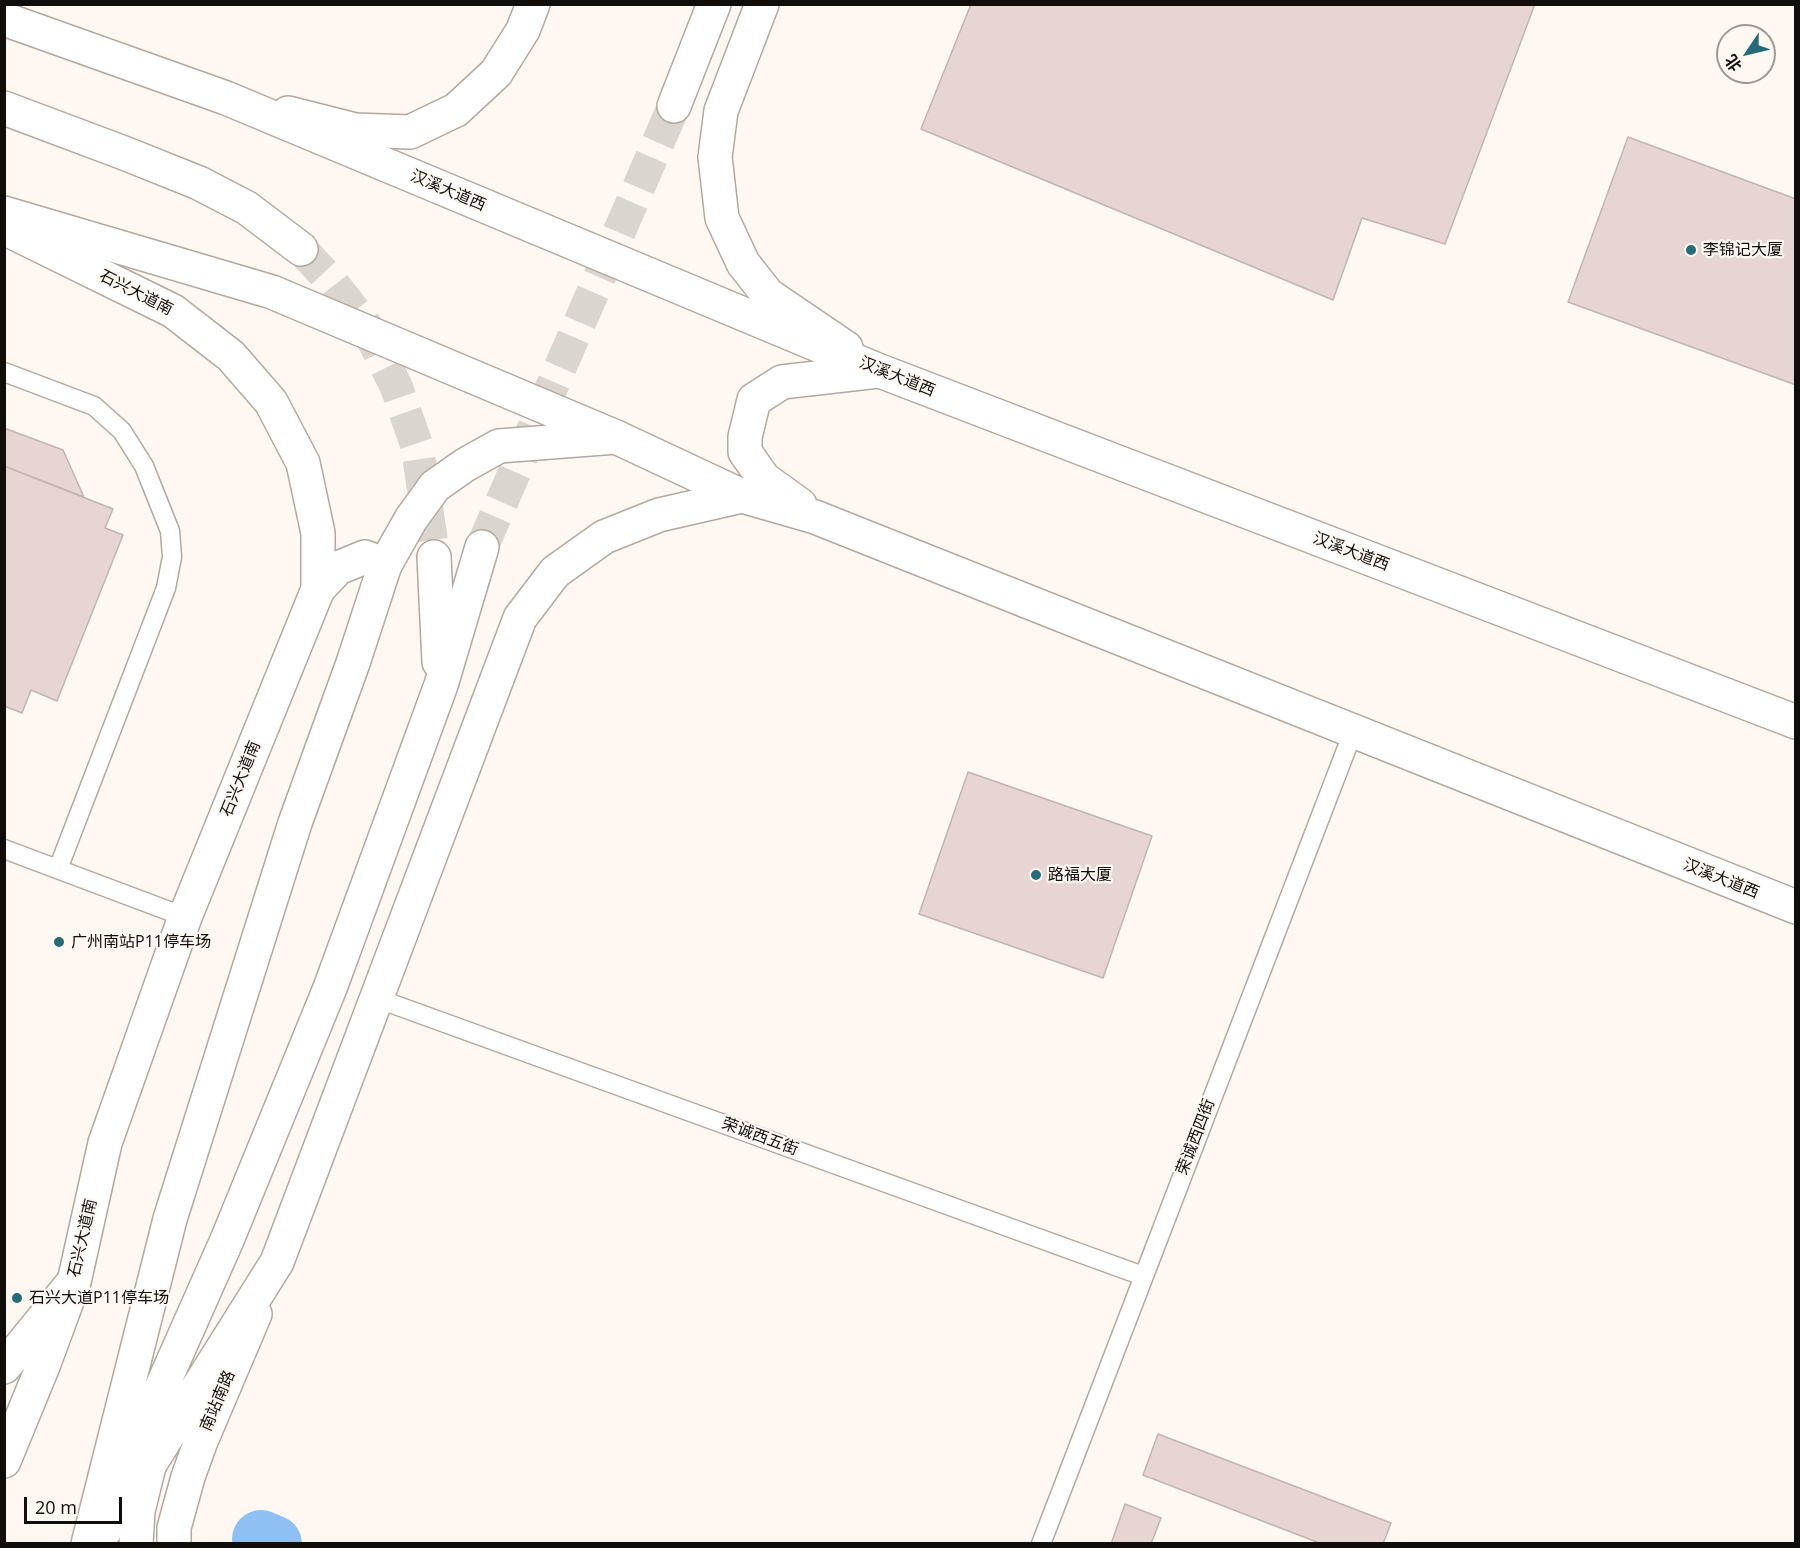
<!DOCTYPE html>
<meta charset="utf-8">
<style>
body{margin:0}
#map{position:relative;width:1800px;height:1548px;overflow:hidden;background:#fff8f2;font-family:"Open Sans","Noto Sans SC",sans-serif}
canvas{display:block}
.frame{position:absolute;inset:0;border:6px solid #110d0a;pointer-events:none}
.north{position:absolute;left:1716px;top:24px;width:60px;height:60px;box-sizing:border-box;background:#fff8f2;border:2px solid #a09a95;border-radius:50%;rotate:235deg;font-size:16px;font-weight:700;line-height:24px;text-align:center;color:#110d0a}
.north::after{content:'';display:block;margin:auto;width:21px;height:27px;background:#256c7a;clip-path:polygon(50% 0,100% 100%,50% 72%,0 100%)}
.scale{position:absolute;left:24px;top:1497px;width:98px;height:27px;box-sizing:border-box;border:3px solid #110d0a;border-top:0;padding-left:8px;font-size:18px;line-height:21px;white-space:nowrap;color:#110d0a;-webkit-text-stroke:4px #fff8f2;paint-order:stroke}
</style>
<div id="map">
<canvas width="1800" height="1548"></canvas>
<div class="frame"></div>
<div class="north">北</div>
<div class="scale">20 m</div>
</div>
<script>
const ctx = document.querySelector('canvas').getContext('2d');
ctx.lineJoin = 'round';
const shape = rows => new Path2D(rows.map(r => 'M' + r).join(''));
function strokePath(path, color, width, dash) { ctx.strokeStyle = color; ctx.lineWidth = width; ctx.lineCap = dash ? 'butt' : 'round'; ctx.setLineDash(dash || []); ctx.stroke(path); }
function paint(path, color) { ctx.fillStyle = color; ctx.fill(path, 'evenodd'); }
function write(font, color, halo, rows, align = 'center') {
  ctx.font = font + ' "Open Sans","Noto Sans SC",sans-serif'; ctx.lineWidth = 4.5; ctx.setLineDash([]); ctx.textBaseline = 'middle'; ctx.strokeStyle = halo; ctx.fillStyle = color; for (const [text, x, y, turn = 0] of rows) {
    ctx.save(); ctx.translate(x, y); ctx.rotate((+turn || 0) * Math.PI / 180); ctx.textAlign = isNaN(turn) ? turn : align; if (halo) ctx.strokeText(text, 0, 0); ctx.fillText(text, 0, 0); ctx.restore();
  }
}
const river = shape([
 [261,1539,273,1544]
]);
const building = shape([
 [971,4,1535,4,1445,244,1362,218,1333,300,921,129,971,4],
 [1628,137,1796,199,1796,385,1568,302,1628,137],
 [4,428,63,450,84,497,4,466,4,428],
 [4,466,113,509,105,528,123,535,57,701,31,690,22,713,4,706,4,466],
 [968,772,1152,836,1103,978,919,914,968,772],
 [1158,1434,1391,1523,1383,1544,1322,1544,1143,1475,1158,1434],
 [1125,1504,1161,1518,1151,1544,1111,1544,1125,1504]
]);
const secondaryTunnel = shape([
 [301,249,331,281,366,326,396,386,417,446,434,557],
 [482,547,674,106]
]);
const service = shape([
 [4,372,94,406,122,431,144,466,170,531,172,557,166,588,58,869],
 [4,849,185,917],
 [376,998,1143,1276],
 [1041,1544,1353,732]
]);
const tertiary = shape([
 [4,1367,71,1285],
 [136,1544,138,1511,149,1466],
 [174,1544,174,1528,188,1477,201,1441,255,1314]
]);
const secondary = shape([
 [762,4,721,111,715,157,722,218,743,263,768,295,846,348],
 [674,106,714,4],
 [4,108,124,153,199,183,247,208,301,249],
 [288,113,355,130,410,132,456,110,496,73,523,30,533,4],
 [4,228,173,311,231,356,271,402,303,463,318,533,318,589,185,917,105,1143,74,1282,43,1366,4,1461],
 [434,557,439,662],
 [318,589,338,568,365,557,385,565],
 [121,1479,227,1240,330,988,441,685,482,547],
 [97,1542,148,1467,277,1262,520,618,555,572,604,537,659,515,742,496],
 [88,1544,170,1219,295,823,353,663,385,565,411,519,435,486,465,465,499,446,616,437]
]);
const primary = shape([
 [4,19,226,98,880,371,1796,722],
 [4,213,272,292,616,437,742,496,815,517,1796,907],
 [800,505,764,479,745,452,745,437,754,400,782,382,878,371]
]);
const markers = [
 [1691,250,6,"#256c7a"],
 [1036,875,6,"#256c7a"],
 [59,942,6,"#256c7a"],
 [17,1298,6,"#256c7a"]
];
const streetNames = [
 ["汉溪大道西",448,191,23],
 ["石兴大道南",136,293,27],
 ["汉溪大道西",897,377,22],
 ["汉溪大道西",1351,552,21],
 ["石兴大道南",241,779,-68],
 ["汉溪大道西",1721,879,22],
 ["荣诚西五街",760,1137,20],
 ["荣诚西四街",1196,1137,-69],
 ["石兴大道南",83,1238,-77],
 ["南站南路",218,1401,-67]
];
const poiNames = [
 ["李锦记大厦",1703,250],
 ["路福大厦",1048,875],
 ["广州南站P11停车场",71,942],
 ["石兴大道P11停车场",29,1298]
];
strokePath(river, '#8fc0f3', 58);
paint(building, '#e6d5d3');
strokePath(building, '#c3b4b1', 1.5);
strokePath(secondaryTunnel, '#dbd5cf', 33, [33, 16]);
strokePath(service, '#b3a89f', 21);
strokePath(tertiary, '#b3a89f', 36);
strokePath(secondary, '#b3a89f', 36);
strokePath(primary, '#b3a89f', 36);
strokePath(service, '#fff', 18);
strokePath(tertiary, '#fff', 33);
strokePath(secondary, '#fff', 33);
strokePath(primary, '#fff', 33);
for (const [x, y, r, color] of markers) { const dot = new Path2D(); dot.arc(x, y, r, 0, 2 * Math.PI); ctx.fillStyle = color; ctx.fill(dot); strokePath(dot, '#fff8f2', 2); }
write('16px', '#110d0a', '#fff8f2', streetNames);
write('16px', '#110d0a', '#fff8f2', poiNames, 'left');
</script>
